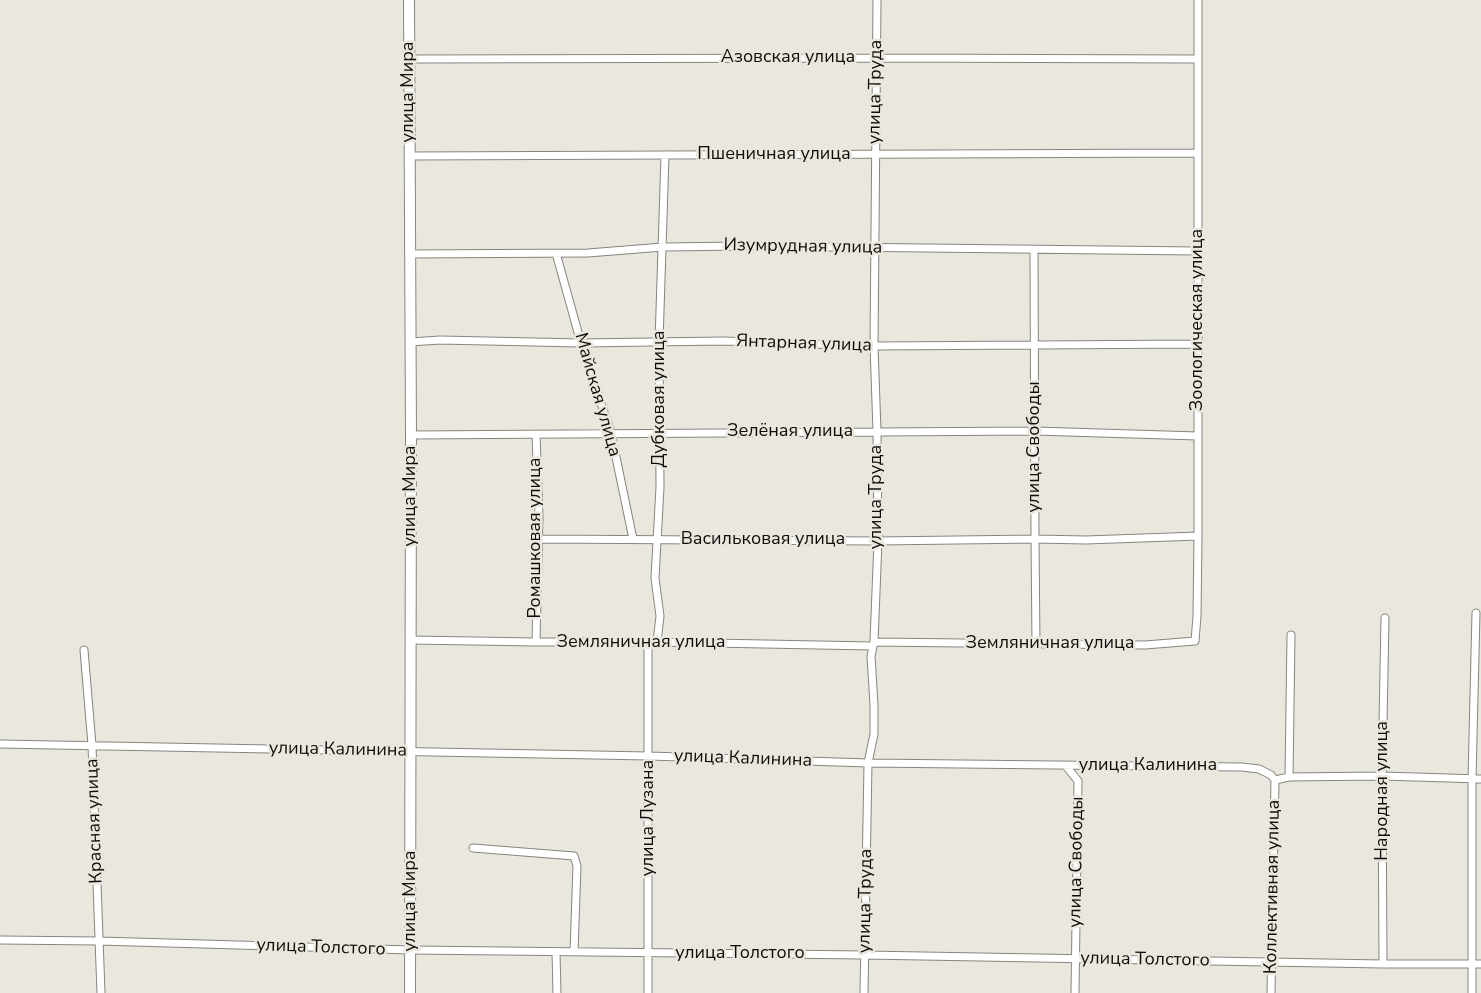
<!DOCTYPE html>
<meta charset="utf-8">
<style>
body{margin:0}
canvas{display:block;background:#e9e7de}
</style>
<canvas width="1481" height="993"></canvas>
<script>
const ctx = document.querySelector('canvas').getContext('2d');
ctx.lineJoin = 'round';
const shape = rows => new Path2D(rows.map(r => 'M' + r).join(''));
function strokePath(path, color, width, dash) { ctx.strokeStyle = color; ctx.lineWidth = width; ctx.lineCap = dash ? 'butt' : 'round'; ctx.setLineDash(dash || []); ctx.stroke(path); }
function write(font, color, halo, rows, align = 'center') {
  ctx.font = font + ' "Nunito Sans",sans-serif'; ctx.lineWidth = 5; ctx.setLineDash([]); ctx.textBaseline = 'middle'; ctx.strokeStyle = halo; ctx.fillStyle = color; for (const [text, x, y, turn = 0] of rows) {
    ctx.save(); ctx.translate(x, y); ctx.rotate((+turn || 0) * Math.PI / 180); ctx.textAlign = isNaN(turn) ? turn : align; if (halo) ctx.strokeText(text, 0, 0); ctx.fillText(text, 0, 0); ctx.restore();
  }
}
const street = shape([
 [409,59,877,58,1198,59],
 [409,156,1198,153],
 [1034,250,1035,539,1036,644],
 [556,253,581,343,611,433,633,539],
 [409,254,588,253,663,247,744,246,1197,251],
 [410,342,440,340,581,343,723,341,874,346,1198,344],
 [411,435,1035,431,1198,436],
 [538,539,878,541,1035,539,1086,540,1198,536],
 [411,640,536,642,657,642,872,646],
 [536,642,539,517,536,434],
 [657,642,660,616,655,578,660,487,659,342,665,155],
 [874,642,1145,645,1195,641,1197,616,1198,536,1198,0],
 [648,643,648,993],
 [84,650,92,745,101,993],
 [0,744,649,756,868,763,1242,767,1259,769,1271,775,1275,780,1289,777,1382,776,1481,779],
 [1066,766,1078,781,1075,993],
 [1289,777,1291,635],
 [473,848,574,856,577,866,574,952],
 [0,940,99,941,411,950,865,955,1383,964,1481,964],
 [556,952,557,993],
 [1383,964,1382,776,1385,618],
 [864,993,868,763,874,734,874,705,871,656,874,642,878,541,877,431,874,346,877,0],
 [1271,993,1275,780],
 [1472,993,1472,779,1476,613]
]);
const secondary = shape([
 [409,0,411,435,410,993]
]);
const streetNames = [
 ["Азовская улица",788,58],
 ["улица Мира",409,92,-90],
 ["улица Труда",876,92,-89],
 ["Пшеничная улица",774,155],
 ["Изумрудная улица",803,247,1],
 ["Зоологическая улица",1198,320,-90],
 ["Янтарная улица",804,344,2],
 ["Майская улица",597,395,74],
 ["Дубковая улица",660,399,-90],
 ["Зелёная улица",790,432],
 ["улица Свободы",1035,447,-90],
 ["улица Мира",411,496,-90],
 ["улица Труда",877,497,-90],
 ["Ромашковая улица",536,538,-90],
 ["Васильковая улица",763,540],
 ["Земляничная улица",641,643],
 ["Земляничная улица",1050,644],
 ["улица Калинина",338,750,1],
 ["улица Калинина",743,759,2],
 ["улица Калинина",1148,766],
 ["Народная улица",1383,791,-90],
 ["улица Лузана",649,818,-90],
 ["Красная улица",95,821,-92],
 ["улица Свободы",1077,862,-89],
 ["Коллективная улица",1273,887,-89],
 ["улица Мира",411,901,-90],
 ["улица Труда",866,901,-89],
 ["улица Толстого",321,948,2],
 ["улица Толстого",740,954],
 ["улица Толстого",1145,960,1]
];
strokePath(street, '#87857d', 9);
strokePath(secondary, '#87857d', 12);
strokePath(street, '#fff', 7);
strokePath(secondary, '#fff', 10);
write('18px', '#0e0d0a', '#e9e7de', streetNames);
</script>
